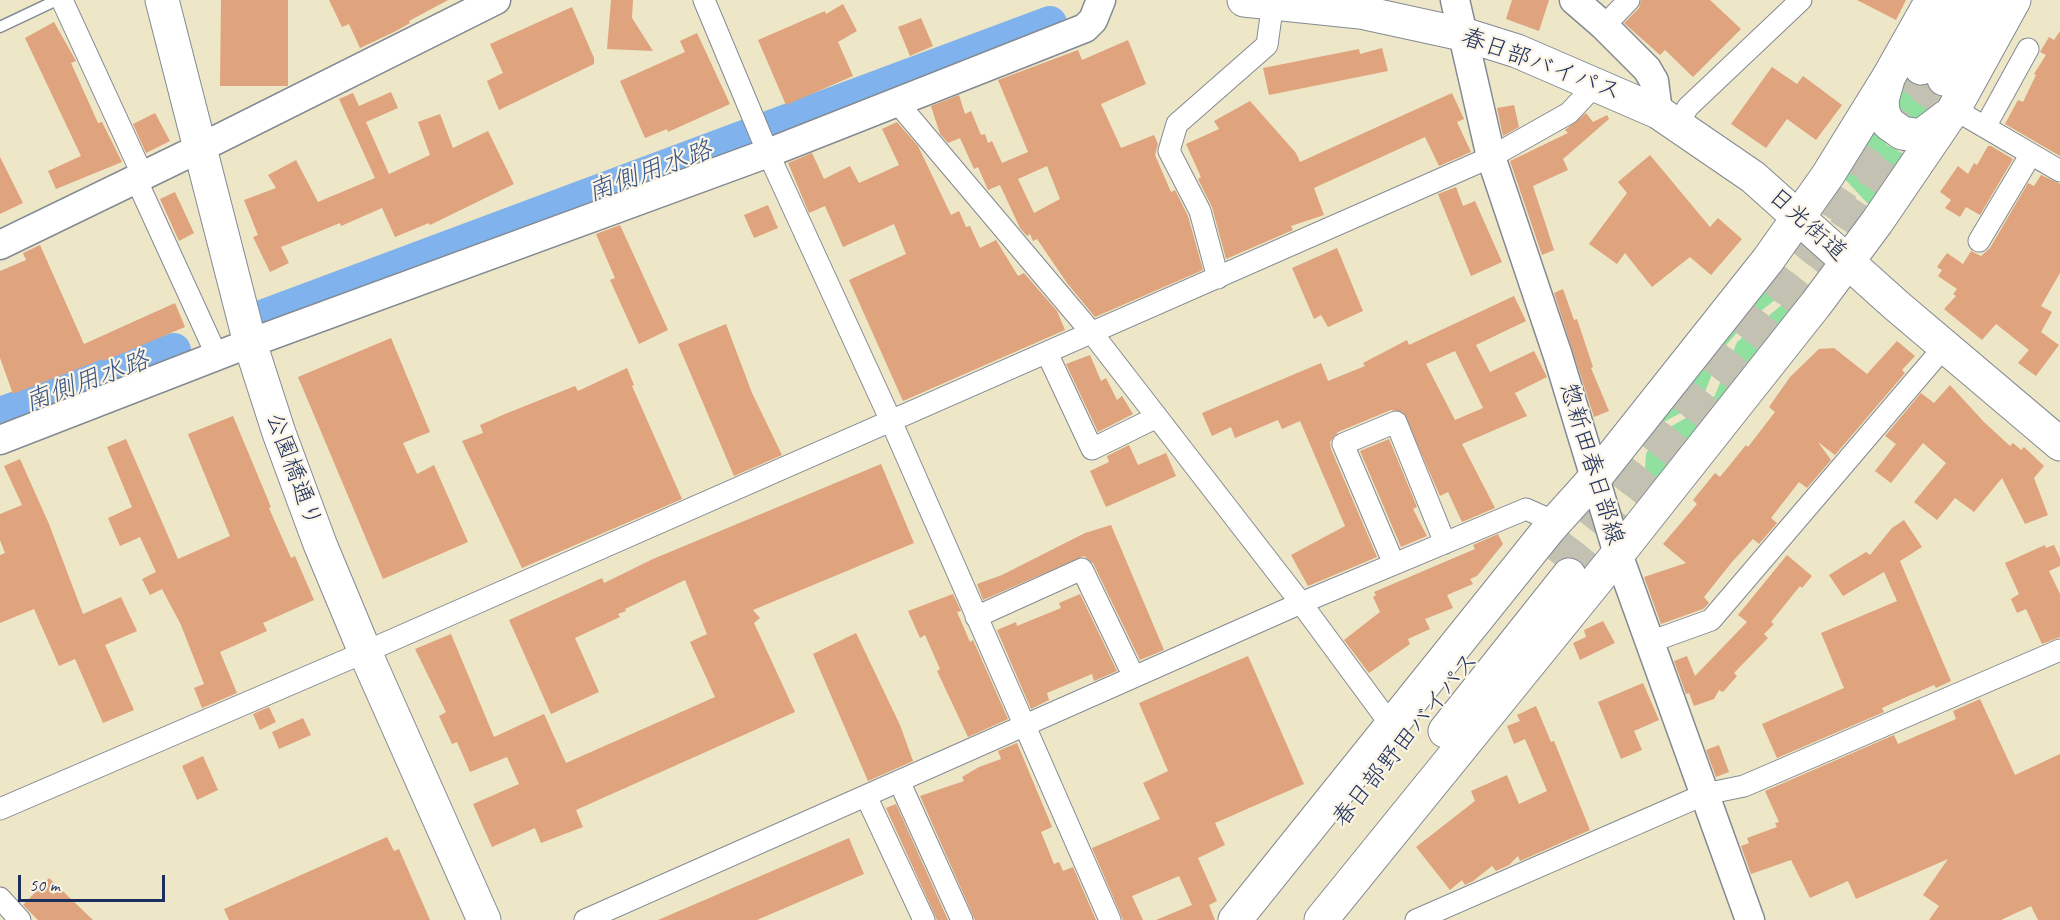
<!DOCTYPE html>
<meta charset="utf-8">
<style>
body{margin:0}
#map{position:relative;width:2060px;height:920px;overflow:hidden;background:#ede6c7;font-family:Caveat,sans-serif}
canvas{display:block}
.scale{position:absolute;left:18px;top:875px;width:147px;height:27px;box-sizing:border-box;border:3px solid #1b2f5e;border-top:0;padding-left:8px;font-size:18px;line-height:21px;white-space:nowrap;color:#1b2f5e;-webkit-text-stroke:4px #fcf5e5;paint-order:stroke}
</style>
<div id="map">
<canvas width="2060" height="920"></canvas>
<div class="scale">50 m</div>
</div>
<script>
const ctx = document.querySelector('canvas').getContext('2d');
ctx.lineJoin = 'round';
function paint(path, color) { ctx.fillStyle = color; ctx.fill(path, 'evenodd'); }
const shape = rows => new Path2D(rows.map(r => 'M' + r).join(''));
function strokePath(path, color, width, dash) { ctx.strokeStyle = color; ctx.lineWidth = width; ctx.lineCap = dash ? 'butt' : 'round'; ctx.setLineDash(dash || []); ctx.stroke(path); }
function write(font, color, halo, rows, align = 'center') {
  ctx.font = font + ' Caveat,"Klee One",sans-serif'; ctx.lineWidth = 4.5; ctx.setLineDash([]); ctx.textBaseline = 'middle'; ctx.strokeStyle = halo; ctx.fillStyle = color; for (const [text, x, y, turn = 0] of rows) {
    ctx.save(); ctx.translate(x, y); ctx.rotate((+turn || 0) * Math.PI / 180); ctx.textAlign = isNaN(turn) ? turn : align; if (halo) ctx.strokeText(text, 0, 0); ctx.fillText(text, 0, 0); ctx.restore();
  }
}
const green = shape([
 [1908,65,1949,91,1938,113,1904,125,1892,98],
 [1873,126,1887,145,1906,155,1870,206,1841,175],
 [1775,274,1784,283,1784,290,1779,297,1745,323,1722,350,1704,394,1690,408,1654,427],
 [1796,293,1806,302,1651,489,1645,469,1646,454,1655,438,1670,427,1707,406,1715,395,1737,342],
 [1567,535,1579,581,1542,552]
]);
const river = shape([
 [251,321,1050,23],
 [0,414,174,350]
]);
const building = shape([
 [221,0,288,0,288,86,220,86],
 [329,0,448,0,409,21,410,23,394,32,360,48,349,24,342,27],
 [611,0,633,0,632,18,653,51,607,49],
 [1512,0,1549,0,1539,31,1506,19],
 [1641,0,1710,0,1741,29,1693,77,1665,50,1660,55,1624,23,1639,8],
 [1857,0,1906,0,1896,20],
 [843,4,857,31,838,42,853,76,786,105,758,40,825,11,826,14],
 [572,7,594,58,594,64,499,110,487,81,503,73,490,44],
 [921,18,933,46,910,56,898,27],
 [54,22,76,61,71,63,98,123,102,122,122,162,56,189,48,171,81,156,25,38],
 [2060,31,2060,156,2005,124,2018,100,2023,102,2036,75,2034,74,2046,55,2040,52,2049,37,2054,40],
 [697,33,730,104,668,132,667,129,645,138,620,81,685,52,680,41],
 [1128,40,1146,84,1101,104,1121,148,1154,135,1158,144,1155,155,1171,192,1175,190,1188,216,1203,270,1095,317,1067,283,1037,239,1033,241,1030,234,1027,236,1020,228,1000,185,988,190,978,167,974,169,960,138,948,143,940,134,931,106,959,95,965,114,971,111,981,135,985,134,988,143,992,141,1002,163,1028,152,998,80,1078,50,1082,60],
 [1047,166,1060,199,1034,213,1018,179],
 [1382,48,1388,71,1269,95,1263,68,1359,49,1360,54],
 [1772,67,1797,84,1803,76,1842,105,1816,140,1787,119,1766,148,1731,124],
 [391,92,398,108,366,122,389,174,430,155,418,122,440,114,453,148,488,131,514,184,430,225,429,223,395,237,382,208,341,226,340,223,281,247,289,263,270,272,253,237,258,235,244,200,276,188,268,175,296,160,318,202,375,178,339,99,353,93,359,106],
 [1452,93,1464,119,1457,122,1471,152,1439,166,1425,137,1314,188,1324,215,1291,226,1293,230,1226,259,1212,207,1198,179,1201,177,1186,144,1219,129,1214,121,1250,101,1296,153,1300,162],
 [1514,105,1519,127,1503,136,1497,108],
 [155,113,170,141,146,153,133,124],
 [1586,113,1593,122,1607,115,1609,119,1563,159,1568,170,1533,186,1554,250,1542,255,1510,161,1568,133,1565,130],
 [897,122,918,146,951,215,959,211,966,227,970,226,980,248,996,240,1018,276,1024,273,1057,311,1065,330,903,401,849,280,906,254,894,224,843,247,825,206,809,213,788,163,812,153,824,179,850,166,859,183,899,165,882,129],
 [1988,146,1991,146,2013,159,1980,215,1966,207,1960,217,1945,208,1951,200,1940,192,1958,166,1968,174,1974,163,1977,165],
 [1650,155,1710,227,1718,218,1742,239,1711,275,1690,257,1652,287,1625,253,1617,264,1589,244,1627,193,1618,182],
 [0,157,23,203,0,214],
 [2041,175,2060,184,2060,273,2041,306,2052,312,2041,332,2059,345,2036,376,2018,363,2029,350,1996,324,1982,340,1944,309,1956,296,1953,294,1957,289,1938,276,1942,270,1937,267,1947,253,1963,264,1971,251,1981,256,1990,248,2028,183,2034,186],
 [1456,187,1463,206,1475,201,1502,262,1471,276,1438,194],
 [175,192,194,233,179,241,160,199],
 [768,205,778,228,754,238,744,215],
 [620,225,668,330,639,344,610,280,615,278,596,234],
 [40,245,84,344,175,303,185,327,104,361,103,359,13,394,0,358,0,271,26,260,23,253],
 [1337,248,1363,311,1328,327,1321,315,1314,319,1292,268],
 [1563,289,1574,320,1577,319,1593,367,1591,368,1609,411,1594,417,1554,293],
 [1514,296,1526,321,1476,345,1490,372,1534,351,1547,377,1515,393,1527,416,1462,444,1495,508,1462,522,1448,492,1440,496,1403,412,1391,410,1338,432,1330,442,1331,449,1377,557,1308,586,1291,555,1345,526,1300,421,1282,429,1278,420,1235,438,1231,427,1212,436,1202,413,1321,363,1328,381,1365,366,1363,363,1407,340,1409,345],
 [1455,351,1483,408,1455,420,1426,364],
 [726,324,752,393,782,455,734,476,678,344],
 [391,338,430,432,403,443,417,474,434,465,468,542,383,579,298,377],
 [1897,341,1915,356,1902,370,1905,373,1835,455,1818,442,1831,460,1807,488,1799,482,1771,518,1777,523,1759,544,1753,539,1732,562,1704,597,1709,603,1703,609,1661,624,1644,577,1686,563,1663,544,1697,504,1693,500,1715,473,1720,477,1746,445,1748,447,1775,412,1769,407,1790,377,1819,349,1834,348,1867,374],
 [1090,355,1101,381,1106,378,1117,400,1122,396,1133,414,1098,432,1066,364],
 [627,368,634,385,632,386,682,499,522,568,462,441,483,433,480,425,505,414,575,386,578,391],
 [1950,385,1984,422,2010,446,2013,443,2021,450,2024,447,2044,466,2034,478,2048,515,2025,524,2002,478,1974,512,1955,498,1937,520,1914,502,1946,463,1923,443,1891,483,1875,471,1896,444,1885,436,1921,393,1934,403],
 [233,416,271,507,269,508,291,558,295,556,314,600,263,623,267,631,220,652,237,693,202,708,194,688,204,684,181,625,162,589,150,595,142,579,156,572,140,537,120,546,108,518,132,507,107,447,126,439,178,559,230,536,188,434],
 [1389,439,1417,507,1413,509,1427,536,1401,547,1360,451],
 [1129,445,1138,465,1166,453,1176,476,1106,507,1090,471,1109,462,1107,456],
 [20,459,49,524,83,614,121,597,137,631,105,645,134,710,103,723,75,659,59,666,34,609,0,623,0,555,5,553,0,540,0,514,22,505,4,466],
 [881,464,914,543,753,610,760,618,754,623,795,712,576,810,583,827,541,843,535,828,492,847,473,804,519,784,507,757,470,772,457,742,452,744,439,716,446,712,415,649,451,634,494,737,544,714,566,763,715,697,690,642,707,634,685,580,625,609,626,611,618,614,620,617,575,638,599,692,551,714,509,620,602,578,604,583,653,559],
 [1904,520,1922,547,1900,561,1951,681,1936,688,1934,685,1904,698,1882,708,1884,712,1777,758,1762,724,1844,688,1821,633,1897,601,1884,572,1843,596,1829,575,1866,552,1870,555,1892,528],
 [1111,525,1164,650,1140,660,1093,563,1084,556,983,600,977,584,1002,575,1085,533],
 [1498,534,1503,544,1477,576,1470,579,1473,584,1447,595,1453,608,1425,619,1430,629,1408,639,1410,644,1369,673,1344,640,1380,612,1373,597,1376,595,1374,592,1475,549,1473,545],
 [2045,545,2046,548,2054,545,2060,558,2060,566,2049,571,2060,594,2060,637,2042,644,2026,609,2017,613,2011,599,2019,594,2005,563],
 [1787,555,1812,576,1802,588,1800,586,1771,622,1774,624,1764,634,1768,638,1734,673,1737,676,1723,692,1719,690,1714,699,1694,706,1689,693,1686,694,1674,661,1687,656,1695,676,1747,622,1738,615],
 [953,594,961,611,957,612,970,642,973,640,1008,719,968,737,937,671,940,669,925,635,920,638,908,611],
 [1080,594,1117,671,1094,681,1092,674,1047,693,1049,700,1031,709,997,630,1016,622,1017,626,1061,608,1059,603],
 [1603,621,1615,643,1580,660,1573,643,1586,637,1584,630],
 [856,633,900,725,913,761,868,781,813,654],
 [1248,656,1304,784,1215,823,1225,845,1198,858,1217,901,1209,905,1215,920,1156,920,1192,905,1179,876,1132,896,1143,920,1123,920,1092,848,1160,819,1143,783,1168,771,1139,703],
 [1643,683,1659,720,1634,731,1642,750,1621,759,1598,702],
 [1980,699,2015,775,2060,754,2060,920,2038,920,2031,906,2001,920,1929,920,1939,906,1923,895,1948,859,1856,899,1848,881,1810,898,1791,860,1751,874,1741,846,1749,843,1747,838,1777,827,1775,823,1779,822,1765,791,1894,735,1898,744,1956,719,1953,711],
 [1536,706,1551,742,1554,741,1590,830,1520,861,1518,856,1509,865,1496,871,1492,866,1473,881,1465,885,1462,880,1450,890,1416,847,1475,801,1471,791,1507,775,1519,804,1547,791,1525,739,1514,744,1507,726,1520,721,1517,715],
 [269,707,276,722,260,730,253,714],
 [303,718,311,735,279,749,272,732],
 [1017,743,1052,827,1041,832,1054,864,1059,862,1063,871,1073,867,1096,920,975,920,920,796,964,781,962,777,979,767,1001,759,998,751],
 [1719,745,1729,772,1716,777,1706,750],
 [203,756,218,790,197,800,182,766],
 [896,804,948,920,937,920,886,808],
 [387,837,394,851,399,849,430,920,229,920,224,909],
 [849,838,864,874,757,920,658,920],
 [49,878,93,920,38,920,23,905]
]);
const highwayTunnel = shape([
 [1551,561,1809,239,1921,68],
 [1569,575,1835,245,1944,79]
]);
const lane = shape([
 [0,27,57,0]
]);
const street = shape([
 [62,0,143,176],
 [704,0,768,153,891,421,1110,920],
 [1604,26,1629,0],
 [896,101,1092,333,1301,603,1391,725],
 [1954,109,2060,171],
 [1677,125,1688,107,1801,0],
 [1985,127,2028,49],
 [136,179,217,356],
 [1979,241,2031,154],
 [1218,278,1200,211,1169,151,1177,124,1267,45,1273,2],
 [1047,353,1092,449,1157,417],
 [1394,564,1343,444,1396,422,1445,543],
 [976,617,1082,569,1134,677],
 [1650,642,1711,620,1944,347],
 [899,781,962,920],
 [866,796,924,920],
 [0,809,365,652,1491,157,1569,113,1596,84],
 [0,898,20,920],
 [585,920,1301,603,1526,509,1555,522],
 [1416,920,1705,794,1744,786,2060,650]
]);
const secondary = shape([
 [1455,0,1491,157,1558,356,1618,554,1750,920],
 [1574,0,1604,26,1647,69,1654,81,1658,112],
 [0,245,200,148,496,0],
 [0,440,250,343,768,153,1085,28,1093,20,1101,0]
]);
const primary = shape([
 [162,0,250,343,279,433,320,544,365,652,484,920]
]);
const highway = shape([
 [1244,0,1360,12,1466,35,1517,51,1658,112,1753,177,1897,306,2060,444],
 [1921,68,1957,0],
 [1888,79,1882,100,1883,112,1888,123,1902,133,1921,136,1946,117],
 [1944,79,1984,0],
 [1445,731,1569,575],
 [1235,920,1549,529,1595,478,1768,260,1828,175,1888,78,1932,0],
 [1321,920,1618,554,1816,304,1877,222,1954,109,2014,0]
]);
const streetNames = [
 ["春日部バイパス",1541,65,20],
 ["日光街道",1807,225,42],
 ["惣新田春日部線",1591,464,73],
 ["公園橋通り",293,470,70],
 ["春日部野田バイパス",1406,740,-51]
];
const waterNames = [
 ["南側用水路",650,172,-20],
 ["南側用水路",87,382,-20]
];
paint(green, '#90e09f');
strokePath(river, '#80b3ed', 34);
paint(building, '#dfa37d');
strokePath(highwayTunnel, '#c3c1b2', 33, [33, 16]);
strokePath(lane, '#848a92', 13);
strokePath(street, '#848a92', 23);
strokePath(secondary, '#848a92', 31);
strokePath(primary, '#848a92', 35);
strokePath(highway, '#848a92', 35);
strokePath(lane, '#fff', 10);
strokePath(street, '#fff', 21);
strokePath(secondary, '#fff', 28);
strokePath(primary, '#fff', 33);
strokePath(highway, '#fff', 33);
write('24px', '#1b2f5e', '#fcf5e5', streetNames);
write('italic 26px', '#395789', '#fcf5e5', waterNames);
</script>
